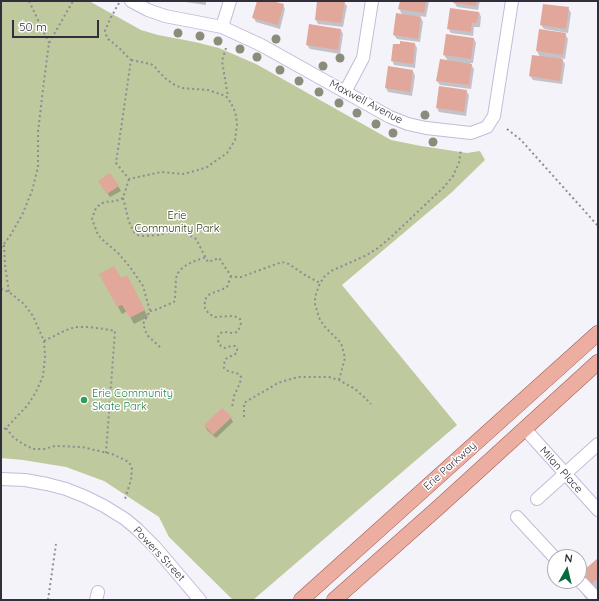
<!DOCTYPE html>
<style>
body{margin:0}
#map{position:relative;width:599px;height:601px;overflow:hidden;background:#f5f3fa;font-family:Quicksand,sans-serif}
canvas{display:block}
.frame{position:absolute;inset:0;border:2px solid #322e3b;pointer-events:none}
.north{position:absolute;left:547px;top:549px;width:40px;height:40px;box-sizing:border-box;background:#fff;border:1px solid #adabb1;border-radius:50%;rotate:8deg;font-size:11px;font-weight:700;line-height:16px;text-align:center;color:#322e3b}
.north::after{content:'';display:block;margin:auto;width:14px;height:18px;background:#07693e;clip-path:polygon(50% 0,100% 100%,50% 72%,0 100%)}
.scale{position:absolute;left:12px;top:20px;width:87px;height:18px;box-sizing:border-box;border:2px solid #322e3b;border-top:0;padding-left:5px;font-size:12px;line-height:14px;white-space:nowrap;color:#322e3b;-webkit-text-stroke:3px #fff;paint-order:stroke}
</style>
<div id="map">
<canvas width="599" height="601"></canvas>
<div class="frame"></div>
<div class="north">N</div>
<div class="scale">50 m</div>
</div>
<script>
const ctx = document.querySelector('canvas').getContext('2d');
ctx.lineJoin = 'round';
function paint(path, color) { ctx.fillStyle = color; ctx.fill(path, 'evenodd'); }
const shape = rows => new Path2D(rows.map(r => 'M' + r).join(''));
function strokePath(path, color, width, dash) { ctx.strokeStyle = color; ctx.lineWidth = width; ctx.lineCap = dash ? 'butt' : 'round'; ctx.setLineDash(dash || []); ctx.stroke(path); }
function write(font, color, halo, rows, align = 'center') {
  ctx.font = font + ' Quicksand,sans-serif'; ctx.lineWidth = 3; ctx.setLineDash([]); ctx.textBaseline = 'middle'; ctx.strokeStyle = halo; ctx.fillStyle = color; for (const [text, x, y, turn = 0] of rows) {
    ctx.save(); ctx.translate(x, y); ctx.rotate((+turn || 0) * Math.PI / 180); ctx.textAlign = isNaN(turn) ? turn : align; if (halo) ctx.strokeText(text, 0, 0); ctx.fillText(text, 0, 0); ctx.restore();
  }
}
const green = shape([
 [1,1,89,1,141,30,158,35,195,42,219,48,256,64,391,140,421,146,467,153,480,151,485,160,451,193,342,285,457,425,253,600,233,600,169,537,159,517,104,481,66,467,23,460,1,458]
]);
const shadow = shape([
 [178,1,206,1,206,5],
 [258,1,269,1,283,5,285,9,280,29,256,22,253,17],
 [319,1,343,1,347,6,343,27,318,24,316,20],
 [401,1,429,1,426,17,420,16,423,22,420,42,397,39,394,35,403,16,399,9],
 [455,1,480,1,478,10,457,7,454,2],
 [568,8,571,13,568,33,544,29,541,25],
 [479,12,481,17,480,27,474,27,473,36,451,33,448,28],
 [341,30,343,34,340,54,310,49,307,45],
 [565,34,568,39,565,59,561,58,565,64,562,84,533,80,530,76,540,57,537,51],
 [474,39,476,43,473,63,470,63,474,69,471,89,440,85,437,81,448,61,444,55],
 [415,44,417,48,415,68,394,65,392,60],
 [413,71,415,76,412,96,388,92,386,88],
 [466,91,469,95,466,116,439,112,437,108],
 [102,185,118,186,121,191,110,197],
 [101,275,130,283,148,317,134,324,127,311,122,314],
 [231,418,233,422,216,438,207,430,205,425],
 [598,559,598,588,586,599,581,592,577,585,587,576,584,571]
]);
const building = shape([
 [257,1,272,1,284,4,278,25,252,18],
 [317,1,345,1,341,23,315,20],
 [400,1,426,1,424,13,398,9],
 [454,1,477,1,476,6,453,3],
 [543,4,569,7,566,29,540,25],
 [450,8,479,12,477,23,472,23,471,32,447,29],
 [396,13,421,17,418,39,393,35],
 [309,24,341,29,338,50,306,45],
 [539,29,566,33,563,55,536,51],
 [446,34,474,38,471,59,443,55],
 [400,41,415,43,413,64,391,61,393,44,400,44],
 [532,55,563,59,560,81,529,76],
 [440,59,472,64,469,85,436,81],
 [388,66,413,70,410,92,385,88],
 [439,86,467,90,464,112,436,108],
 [110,173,119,186,107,194,98,181],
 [114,266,121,278,127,275,145,310,130,318,122,305,117,307,99,274],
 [222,408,232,417,213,435,204,425],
 [598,558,598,578,582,593,575,585,587,575,583,571]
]);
const path = shape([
 [29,1,49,43],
 [119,3,110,19,105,31,107,38,119,48,131,60,116,163,129,179,161,172,183,174,195,171,207,167,227,153,235,140,237,125,236,116,234,109,228,98,223,95,208,90,182,88,173,84,165,78,160,73,155,67,151,64,131,60],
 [226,48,222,61,228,97],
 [507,129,521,140,598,226],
 [129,179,123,198,116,201,105,202,100,204,95,210,92,219,98,235,104,241,118,253,130,267,143,286,150,311,143,324,147,335,161,348],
 [123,198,129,222,134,232,138,235,144,236,158,235,176,231,182,231,196,239,208,262,219,258,231,276,237,277,241,277,282,262,289,264,305,275,320,283],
 [4,245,5,265,9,292],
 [1,248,10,236,22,215,32,191,38,167,38,132,44,81,49,43,73,1],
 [231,276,227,287,223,289,210,294,206,298,204,306,206,310,209,314,215,317,232,316,237,317,240,319,241,323,239,329,237,332,233,333,224,332,220,333,218,337,218,340,219,344,222,347,225,348,231,346,235,346,237,349,237,353,227,358,225,360,224,365,224,368,228,371,239,374,241,377,240,383,234,396,232,408],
 [1,289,9,292,24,304,33,316,44,341,45,357,43,376,36,392,27,406,6,428,1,431],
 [150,311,155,310,174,302,175,299,176,278,178,273,180,270,185,266,192,262,206,257],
 [44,341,64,331,75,327,89,327,104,329,115,331,106,453],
 [339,380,345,358,343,350,341,343,326,328,320,320,317,311,315,304,315,297,320,283,325,276,331,271,365,256,378,248,391,237,444,187,453,176,459,163,461,149],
 [244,417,244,403,278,383,287,380,299,377,329,377,339,380,355,389,364,397,371,404],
 [6,428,14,438,23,444,33,449,44,449,55,446,82,447,112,454,129,462,132,469,131,480,125,499],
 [48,600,56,544]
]);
const minor = shape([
 [131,1,148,10,165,16,222,27,261,45,390,117,408,124,426,128,471,133,487,127,494,116,512,1],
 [222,27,230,1],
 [345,92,363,58,372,1],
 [525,429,598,510],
 [1,479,25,480,47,484,66,489,86,497,104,506,125,519,137,529,155,547,200,600],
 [537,499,598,444],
 [517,517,555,558],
 [579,580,598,600],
 [96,600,98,592]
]);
const major = shape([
 [301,600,598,333],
 [334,600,440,506,598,362]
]);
const trees = [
 [178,33],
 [200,36],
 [276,39],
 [218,41],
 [240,49],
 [257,57],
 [340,58],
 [323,66],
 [280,70],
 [299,81],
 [319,92],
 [339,103],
 [357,113],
 [425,115],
 [376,124],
 [393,133],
 [433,142]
];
const markers = [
 [84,400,4,"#2e9e5b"]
];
const streetNames = [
 ["Maxwell Avenue",366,102,28],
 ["Erie Parkway",450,466,-42],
 ["Milan Place",561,470,48],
 ["Powers Street",159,554,47]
];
const parkNames = [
 ["Erie",177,216],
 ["Community Park",177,229]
];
const leisureNames = [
 ["Erie Community",92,394],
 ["Skate Park",92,407]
];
paint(green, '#bec99d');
paint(shadow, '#0003');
paint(building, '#e1a79b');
strokePath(minor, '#c4bada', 14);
strokePath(major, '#a35e55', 16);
strokePath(path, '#8e8b95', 2, [2, 3]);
strokePath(minor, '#fff', 12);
strokePath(major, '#ecaea1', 15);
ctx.fillStyle = '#898d7a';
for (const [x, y] of trees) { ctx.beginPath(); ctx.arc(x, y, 4.5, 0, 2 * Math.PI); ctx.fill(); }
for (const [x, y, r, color] of markers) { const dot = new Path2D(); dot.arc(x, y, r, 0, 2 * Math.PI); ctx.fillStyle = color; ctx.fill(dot); strokePath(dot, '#fff', 1.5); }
write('11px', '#322e3b', '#fff', streetNames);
write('11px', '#313911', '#fff', parkNames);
write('11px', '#27864d', '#fff', leisureNames, 'left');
</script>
